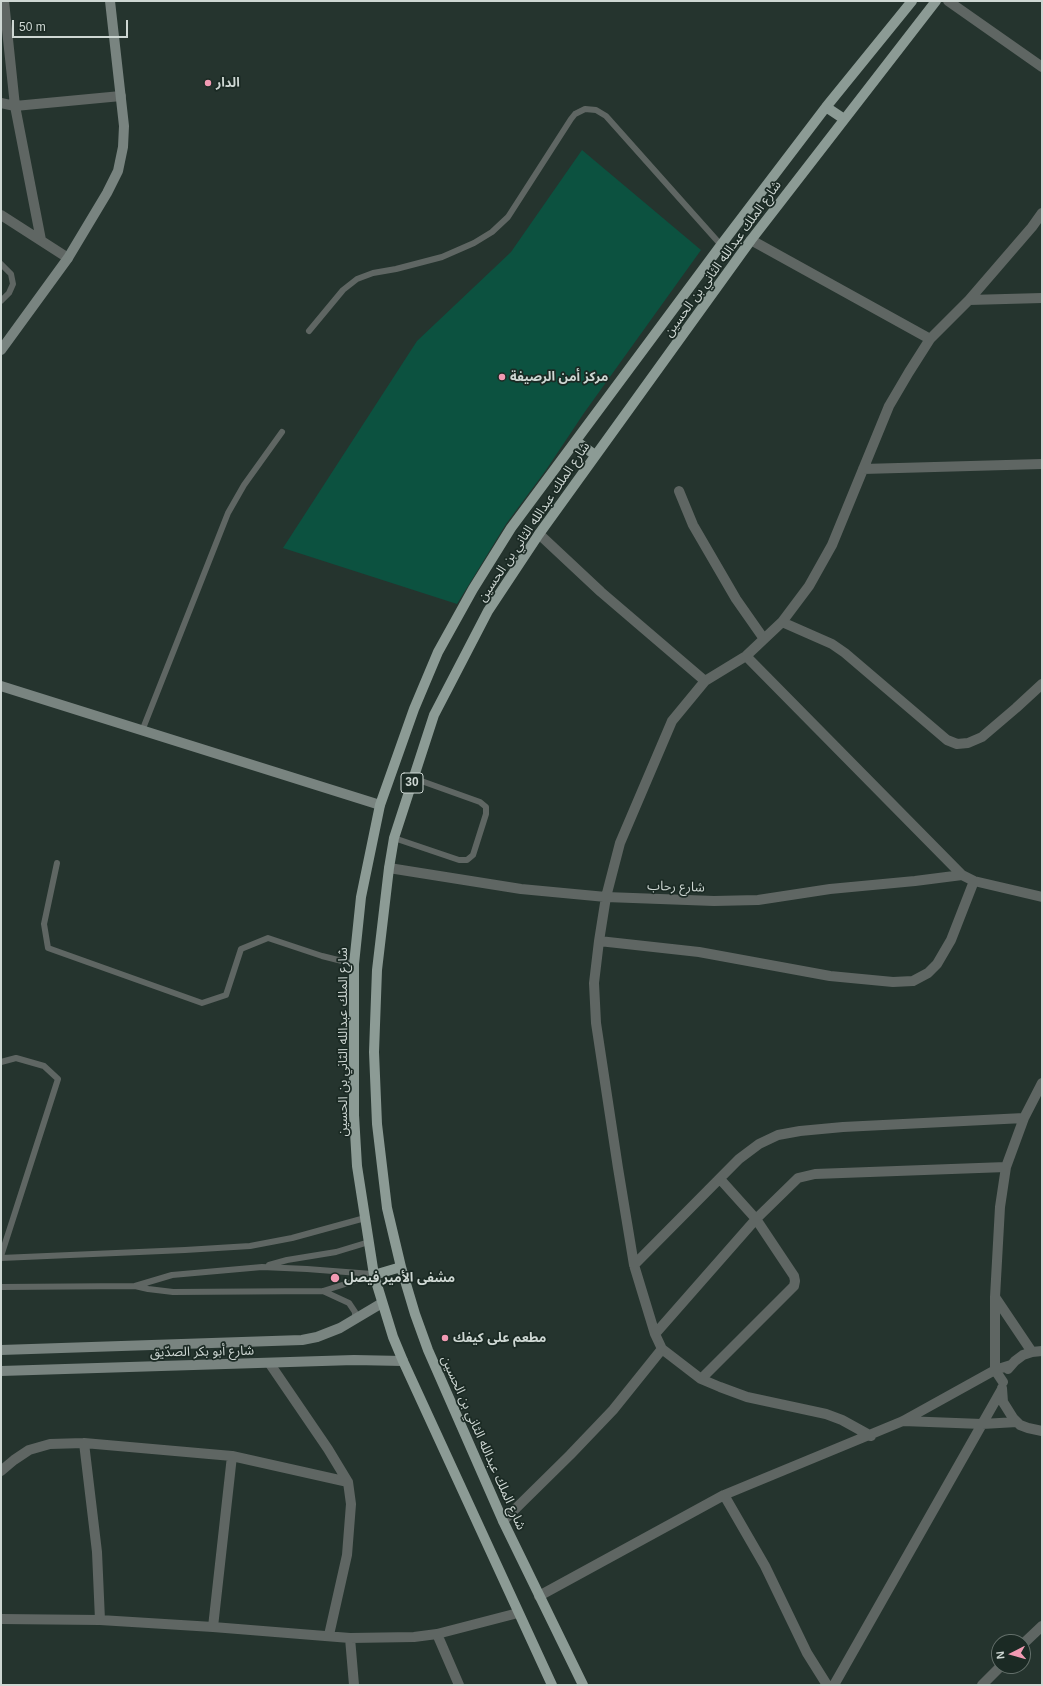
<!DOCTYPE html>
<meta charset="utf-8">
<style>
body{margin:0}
#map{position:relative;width:1043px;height:1686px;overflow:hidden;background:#25342e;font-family:Helvetica,sans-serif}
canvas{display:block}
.frame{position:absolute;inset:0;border:2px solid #ced7d3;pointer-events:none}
.north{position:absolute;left:991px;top:1634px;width:40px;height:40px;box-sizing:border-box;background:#1b2a24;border:1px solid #636f6a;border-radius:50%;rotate:264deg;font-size:11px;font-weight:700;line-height:16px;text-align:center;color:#ced7d3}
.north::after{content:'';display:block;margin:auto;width:14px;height:18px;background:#f19ab3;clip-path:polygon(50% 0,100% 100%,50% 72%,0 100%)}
.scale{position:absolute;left:12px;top:20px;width:116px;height:18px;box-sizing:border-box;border:2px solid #ced7d3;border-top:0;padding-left:5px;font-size:12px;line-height:14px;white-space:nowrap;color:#ced7d3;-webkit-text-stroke:3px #1b2a24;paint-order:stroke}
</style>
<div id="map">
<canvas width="1043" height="1686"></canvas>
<div class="frame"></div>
<div class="north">N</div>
<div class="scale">50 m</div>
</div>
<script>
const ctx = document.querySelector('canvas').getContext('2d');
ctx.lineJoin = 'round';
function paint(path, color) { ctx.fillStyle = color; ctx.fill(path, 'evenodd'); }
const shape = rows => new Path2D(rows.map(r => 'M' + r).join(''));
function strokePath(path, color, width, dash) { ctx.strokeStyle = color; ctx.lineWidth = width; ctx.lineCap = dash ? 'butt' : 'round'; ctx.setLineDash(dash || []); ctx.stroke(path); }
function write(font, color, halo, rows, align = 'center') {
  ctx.font = font + ' Helvetica,"Noto Sans Arabic",sans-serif'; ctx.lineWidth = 3.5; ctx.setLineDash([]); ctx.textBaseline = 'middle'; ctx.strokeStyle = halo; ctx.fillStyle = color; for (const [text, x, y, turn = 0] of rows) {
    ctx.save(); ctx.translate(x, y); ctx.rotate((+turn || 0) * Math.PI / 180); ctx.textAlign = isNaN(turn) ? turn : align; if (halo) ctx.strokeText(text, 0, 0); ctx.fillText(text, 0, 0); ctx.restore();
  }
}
const building = shape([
 [582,150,701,250,584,413,546,470,506,524,457,604,283,548,417,341,511,252]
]);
const lane = shape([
 [1,264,11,274,13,284,9,293,1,301],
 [309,331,343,290,357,279,373,273,396,269,442,257,474,243,492,232,508,217,571,119,575,114,585,109,596,110,606,116,721,245],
 [142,731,228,513,244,485,282,432],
 [394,838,459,860,467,860,473,855,486,814,486,807,480,802,413,778],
 [57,863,44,924,48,948,202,1003,226,995,241,949,268,938,322,956,354,964],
 [1,1256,58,1079,44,1066,16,1058,1,1062],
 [1,1258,185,1250,250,1246,292,1238,365,1218],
 [269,1265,287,1260,336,1252,369,1242],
 [135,1286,172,1275,262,1267,307,1269,372,1274],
 [1,1287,135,1286,148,1289,173,1292,323,1291,374,1275],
 [323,1291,349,1303,355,1312,355,1319]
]);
const street = shape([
 [4,1,15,106,41,240],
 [948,1,1042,67],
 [1,103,15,106,121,96],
 [1,215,68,258],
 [751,240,930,339],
 [969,300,1042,298],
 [863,469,1042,464],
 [679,491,693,525,736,599,764,639],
 [539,534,601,592,705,681],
 [782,622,832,644,845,653,947,740,957,744,968,743,982,737,1016,708,1042,684],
 [746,656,962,875,974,881,1042,897],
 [389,868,521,889,606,897,714,901,758,900,830,889,915,881,962,875],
 [599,941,699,952,830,976,893,982,913,981,928,973,937,964,951,940,974,881],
 [634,1265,739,1159,759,1144,778,1135,800,1131,843,1127,1024,1118],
 [995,1297,1032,1352],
 [655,1334,756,1219,798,1178,815,1174,1006,1167],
 [270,1364,328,1449,348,1482,351,1504,347,1555,329,1635],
 [1008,1369,1015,1361,1023,1355,1032,1352,1042,1351],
 [701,1379,794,1286,795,1281,794,1276,756,1219,720,1179],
 [1003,1382,995,1370,995,1297,1000,1207,1006,1167,1024,1118,1042,1083],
 [1002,1388,1003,1402,1013,1418,1020,1425,1028,1428,1042,1431],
 [903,1421,982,1424,1017,1422],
 [871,1436,842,1420,826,1414,747,1397,720,1387,701,1379,662,1349,655,1334,634,1265,618,1168,596,1023,594,983,599,941,606,897,620,843,672,721,705,681,746,656,782,622,809,586,832,545,889,406,909,372,930,339,969,300,1032,227,1042,213],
 [84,1443,97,1552,100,1620],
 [1,1471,14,1460,29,1450,50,1444,84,1443,232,1456,348,1482],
 [724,1495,765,1566,807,1653,827,1685],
 [503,1521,570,1455,613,1410,662,1349],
 [539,1596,724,1495,903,1421,995,1370,1011,1365],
 [1,1619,100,1620,213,1627,350,1638,414,1637,437,1634,518,1613],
 [213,1627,232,1456],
 [437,1634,459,1685],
 [350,1638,354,1685],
 [1023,1644,1042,1626],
 [834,1685,1002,1389],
 [982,1685,1001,1666]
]);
const secondary = shape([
 [1,350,68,258,107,193,118,171,123,147,124,126,110,1],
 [1,686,380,805],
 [1,1350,302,1340,317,1337,340,1328,382,1303],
 [1,1371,354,1360,403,1361]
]);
const primary = shape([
 [826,107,844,119],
 [576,441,595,455],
 [374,1275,401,1267],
 [552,1685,403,1361,393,1337,374,1275,357,1166,354,1115,354,964,361,897,380,805,414,709,438,652,473,589,511,528,721,245,826,107,912,1],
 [583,1685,503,1521,428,1350,415,1314,401,1267,387,1208,377,1124,374,1052,377,970,389,868,394,838,434,715,488,611,539,534,751,240,936,1]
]);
const markers = [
 [208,83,4,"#f19ab3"],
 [502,377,4,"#f19ab3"],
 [335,1278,5,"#f19ab3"],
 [445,1338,4,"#f19ab3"]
];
const shields = [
 [412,783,22]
];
const shieldNames = [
 ["30",412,783]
];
const poiNames = [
 ["الدار",216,83],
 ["مركز أمن الرصيفة",510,377],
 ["مشفى الأمير فيصل",344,1278],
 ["مطعم على كيفك",453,1338]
];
const streetNames = [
 ["شارع الملك عبدالله الثاني بن الحسين",723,259,-54],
 ["شارع الملك عبدالله الثاني بن الحسين",534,522,-56],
 ["شارع رحاب",676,887,2],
 ["شارع الملك عبدالله الثاني بن الحسين",343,1042,-90],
 ["شارع أبو بكر الصدّيق",202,1352,-1],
 ["شارع الملك عبدالله الثاني بن الحسين",483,1443,66]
];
paint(building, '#0c5240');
strokePath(lane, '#5f6663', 6);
strokePath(street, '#5f6663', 10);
strokePath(secondary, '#798480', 10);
strokePath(primary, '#8c9b95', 10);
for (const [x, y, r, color] of markers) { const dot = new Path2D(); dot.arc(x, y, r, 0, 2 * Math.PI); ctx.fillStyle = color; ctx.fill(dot); strokePath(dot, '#1b2a24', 1.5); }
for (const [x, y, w] of shields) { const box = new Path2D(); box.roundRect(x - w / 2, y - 10, w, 20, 3); ctx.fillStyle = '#1b2a24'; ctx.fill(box); strokePath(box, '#ced7d3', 1); }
write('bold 12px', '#ced7d3', null, shieldNames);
write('bold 13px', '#ced7d3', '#1b2a24', poiNames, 'left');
write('13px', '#ced7d3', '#1b2a24', streetNames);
</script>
